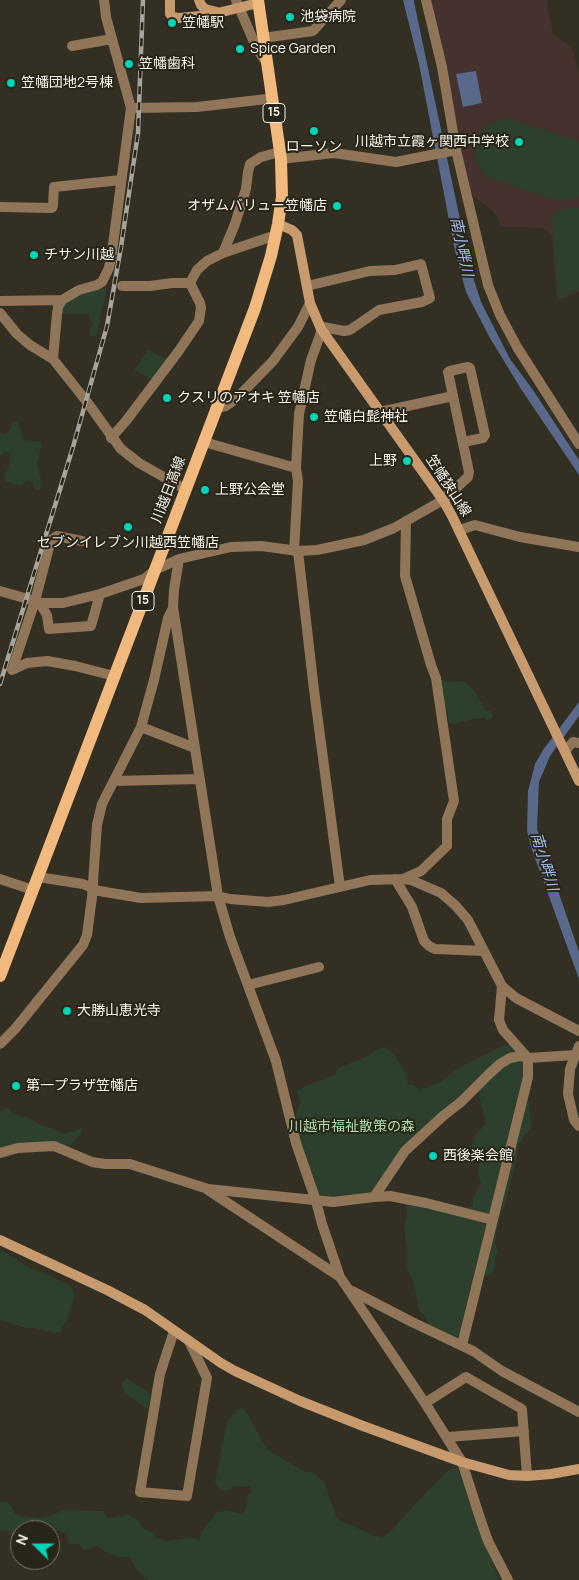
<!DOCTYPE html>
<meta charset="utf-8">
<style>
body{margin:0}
#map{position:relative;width:579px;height:1580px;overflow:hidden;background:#332f23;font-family:Manrope,sans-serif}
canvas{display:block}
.north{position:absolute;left:10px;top:1520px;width:50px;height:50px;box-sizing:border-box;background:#292519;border:1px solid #7b776d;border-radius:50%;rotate:292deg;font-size:14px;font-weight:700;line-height:20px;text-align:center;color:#f5f3eb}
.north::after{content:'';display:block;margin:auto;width:18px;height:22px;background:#00d5b7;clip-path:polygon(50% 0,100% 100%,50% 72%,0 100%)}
</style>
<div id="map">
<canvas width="579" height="1580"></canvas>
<div class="north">N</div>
</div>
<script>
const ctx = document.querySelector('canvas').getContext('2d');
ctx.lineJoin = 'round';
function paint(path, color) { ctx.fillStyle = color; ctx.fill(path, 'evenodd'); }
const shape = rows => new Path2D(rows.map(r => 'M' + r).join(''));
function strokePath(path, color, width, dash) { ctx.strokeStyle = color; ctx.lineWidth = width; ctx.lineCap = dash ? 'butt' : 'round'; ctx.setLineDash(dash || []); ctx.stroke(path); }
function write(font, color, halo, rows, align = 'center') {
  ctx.font = font + ' Manrope,"Noto Sans JP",sans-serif'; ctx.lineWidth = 4; ctx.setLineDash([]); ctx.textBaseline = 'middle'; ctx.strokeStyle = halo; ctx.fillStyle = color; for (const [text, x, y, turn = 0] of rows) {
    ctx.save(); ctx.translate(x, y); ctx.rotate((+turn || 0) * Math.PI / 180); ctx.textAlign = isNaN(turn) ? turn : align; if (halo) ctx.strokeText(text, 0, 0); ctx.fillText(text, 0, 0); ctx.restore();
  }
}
const education = shape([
 [430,0,548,0,547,3,553,34,572,47,579,74,579,292,557,301,552,236,546,230,541,228,501,227,498,218,493,211,471,194,468,185]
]);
const green = shape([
 [509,119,579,141,579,197,563,201,555,200,494,180,487,176,481,169,476,161,475,153,480,133,488,126,499,120],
 [579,208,579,290,558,299,552,216,554,212,563,209],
 [107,288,96,337,89,335,92,324,88,314,59,314,62,306,82,292],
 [148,350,167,359,152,380,134,370],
 [17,421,25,442,40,441,42,446,39,453,37,463,41,480,41,488,36,490,32,482,26,481,22,485,12,484,6,481,4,476,10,463,10,453,5,452,0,455,0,433,6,434,11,429,12,422],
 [440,679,449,682,462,681,467,684,476,693,477,698,482,703,486,711,491,711,493,718,487,720,484,718,473,719,453,724,449,722,447,711,444,710],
 [509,1044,525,1061,531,1127,524,1136,519,1144,517,1157,506,1201,499,1220,495,1242,498,1251,495,1257,495,1268,493,1273,484,1276,474,1320,466,1336,451,1345,429,1327,427,1319,419,1310,413,1281,407,1269,407,1249,404,1228,407,1215,406,1204,411,1197,465,1209,473,1206,473,1197,481,1184,478,1173,479,1162,471,1147,475,1136,486,1123,478,1090,464,1094,371,1193,324,1199,315,1194,294,1121,300,1102,297,1091,307,1085,334,1075,338,1068,366,1057,377,1049,386,1047,393,1054,407,1076,408,1085,413,1085,419,1089,429,1087,440,1082,457,1069,491,1051],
 [4,1108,10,1109,14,1115,27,1117,43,1126,59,1131,63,1134,76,1131,83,1127,82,1130,80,1135,67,1148,20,1152,5,1158,0,1157,0,1111],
 [0,1250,27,1266,70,1285,74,1294,72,1304,68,1317,60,1332,54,1333,34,1328,26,1328,0,1320],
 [126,1378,152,1395,147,1409,124,1393,122,1384],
 [244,1408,267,1449,303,1471,314,1473,324,1482,337,1519,372,1535,382,1538,392,1530,429,1489,449,1470,457,1467,499,1580,149,1580,138,1572,129,1557,115,1556,106,1552,97,1546,85,1550,78,1544,69,1544,66,1533,56,1530,28,1530,20,1527,19,1533,12,1535,7,1530,0,1531,0,1502,8,1502,16,1515,39,1518,51,1516,63,1510,103,1511,108,1518,128,1515,139,1521,143,1529,155,1533,155,1538,166,1541,188,1538,200,1540,201,1532,217,1512,226,1511,244,1514,247,1503,247,1496,252,1490,249,1486,244,1487,234,1486,231,1489,222,1491,215,1483,227,1421,238,1409]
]);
const water = shape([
 [403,0,414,0,414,2,465,243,473,277,481,302,510,359,533,390,579,460,579,475,521,389,490,338,466,292,455,251,419,64],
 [476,71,482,103,463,107,456,74],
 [579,702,579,716,550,756,539,782,537,829,579,952,579,979,531,847,527,831,528,791,535,764,543,750]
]);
const street = shape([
 [236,0,257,49,266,62],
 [426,0,442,67,456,150,488,285,500,315,517,347,579,444],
 [263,38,313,31,341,0],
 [72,46,112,39],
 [131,108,197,107,267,99,271,97],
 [281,159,334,153,396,162,456,150],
 [0,207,52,208,53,206,54,187,121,180],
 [223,253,235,224,246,189,248,172,250,164,261,157,280,152],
 [122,286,150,286,172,283,190,283],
 [0,301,62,300],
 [0,313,17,334,30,345,53,359,87,402,121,449,139,463,185,489],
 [53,359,57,314,58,307,62,300,79,290,97,285,102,282,109,268,112,252,131,108,106,17,104,0],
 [215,409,226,406,236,399,273,361,298,327,310,303],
 [380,412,453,396],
 [111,438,126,421,178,352,199,321,201,308,200,303,190,283,197,270,207,261,223,253,276,235],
 [204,442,296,468],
 [460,530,475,525,520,537,579,547],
 [82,541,57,536,51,540,35,601,12,670,27,663,47,661,75,666,114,676],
 [294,551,298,481,296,468,299,414,311,360,323,327,344,331,350,330,379,310,422,302,430,298,421,264,395,270,370,271,307,286],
 [298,551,314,690,340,887],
 [179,559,174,590,173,607,218,896,230,937,276,1061,296,1143,316,1201,322,1224,340,1277,425,1403,462,1462,480,1518,488,1541,508,1580],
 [0,591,42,603,63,603,100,594,144,579,155,570,179,559,231,547,261,546,298,551,317,550,364,540,394,528,443,500,468,477,469,472,448,372,450,371,468,367,470,368,485,435,483,438,463,442],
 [39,602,47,615,49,629,91,626,100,594],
 [141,727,195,748],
 [565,751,573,742,579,743],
 [114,781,200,779],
 [38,877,83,884,99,891,141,898,218,896,230,899,268,902,284,900,370,880,403,879,411,880,441,893,455,905,468,920,502,986,516,998,579,1031],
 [0,879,33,890],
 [395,879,412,907,424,941,429,946,435,949,484,951],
 [403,879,421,871,447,846,447,819,454,801,436,678,431,665,405,576,406,521],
 [248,985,319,967],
 [502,986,499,1020,503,1030,527,1057],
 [0,1044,15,1029,83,945,87,935,92,897,97,825,102,804,141,727,154,680,168,618,173,608],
 [579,1046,570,1069,568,1094,574,1120,579,1126],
 [0,1153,18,1148,54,1146,92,1162,105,1164,130,1164,208,1189,333,1202,374,1197,390,1196,426,1203,493,1220],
 [208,1190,340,1277],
 [374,1197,405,1151,443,1116,461,1102,488,1075,500,1064,510,1058,520,1056,528,1058],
 [352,1291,412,1322,473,1351,502,1371,579,1412],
 [174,1331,160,1374,140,1492,187,1496,207,1378,189,1341],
 [462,1345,528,1077,528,1058,575,1055],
 [425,1403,466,1377,522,1409,527,1476],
 [448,1437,524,1431]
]);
const secondary = shape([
 [170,0,170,14,173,17,179,18,210,15,258,3],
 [199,0,201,5,205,9,217,12],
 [278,224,292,230,297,235,310,303,321,329,443,500,452,516,579,781],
 [0,1240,107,1290,145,1310,221,1363,235,1371,300,1401,363,1426,462,1462,509,1475,527,1476,551,1474,579,1469]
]);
const primary = shape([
 [0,976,255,308,271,256,278,224,282,197,281,159,258,0]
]);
const rail = shape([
 [0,684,73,447,107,326,121,247,138,133,143,0]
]);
const markers = [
 [290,17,5,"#00d5b7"],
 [172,23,5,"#00d5b7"],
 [240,49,5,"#00d5b7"],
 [129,64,5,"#00d5b7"],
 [11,83,5,"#00d5b7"],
 [314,131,5,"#00d5b7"],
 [519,142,5,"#00d5b7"],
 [337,206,5,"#00d5b7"],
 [34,255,5,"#00d5b7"],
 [167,398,5,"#00d5b7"],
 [314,417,5,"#00d5b7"],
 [407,461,5,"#00d5b7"],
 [205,490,5,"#00d5b7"],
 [128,527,5,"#00d5b7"],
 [67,1011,5,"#00d5b7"],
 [16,1086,5,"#00d5b7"],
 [433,1156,5,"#00d5b7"]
];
const shields = [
 [274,113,22],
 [143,601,22]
];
const shieldNames = [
 ["15",274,113],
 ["15",143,601]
];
const poiNames = [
 ["池袋病院",300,17],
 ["笠幡駅",182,23],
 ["Spice Garden",250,49],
 ["笠幡歯科",139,64],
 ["笠幡団地2号棟",21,83],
 ["川越市立霞ヶ関西中学校",509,142,"right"],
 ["ローソン",314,147,"center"],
 ["オザムバリュー笠幡店",327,206,"right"],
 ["チサン川越",44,255],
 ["クスリのアオキ 笠幡店",177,398],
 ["笠幡白髭神社",324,417],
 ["上野",397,461,"right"],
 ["上野公会堂",215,490],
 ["セブンイレブン川越西笠幡店",128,543,"center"],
 ["大勝山恵光寺",77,1011],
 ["第一プラザ笠幡店",26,1086],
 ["西後楽会館",443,1156]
];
const streetNames = [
 ["笠幡狭山線",448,486,57],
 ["川越日高線",169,490,-69]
];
const parkNames = [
 ["川越市福祉散策の森",352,1127]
];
const waterNames = [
 ["南小畔川",461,247,78],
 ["南小畔川",544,862,73]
];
paint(education, '#45312d');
paint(green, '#2d402d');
paint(water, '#59698c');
strokePath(street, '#907559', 10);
strokePath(secondary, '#c79b6e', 10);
strokePath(primary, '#f2b97e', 12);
strokePath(rail, '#a7a49b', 4.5);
strokePath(rail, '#292519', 2.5, [8]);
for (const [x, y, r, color] of markers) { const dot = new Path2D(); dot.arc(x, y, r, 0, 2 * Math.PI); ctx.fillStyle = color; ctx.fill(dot); strokePath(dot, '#292519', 2); }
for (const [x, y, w] of shields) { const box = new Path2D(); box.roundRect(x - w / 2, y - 9.5, w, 19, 4); ctx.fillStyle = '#292519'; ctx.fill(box); strokePath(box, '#f5f3eb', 1); }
write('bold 12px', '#f5f3eb', null, shieldNames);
write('14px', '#f5f3eb', '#292519', poiNames, 'left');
write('14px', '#f5f3eb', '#292519', streetNames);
write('14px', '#abdfad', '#292519', parkNames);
write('italic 15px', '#a4c0fa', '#292519', waterNames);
</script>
